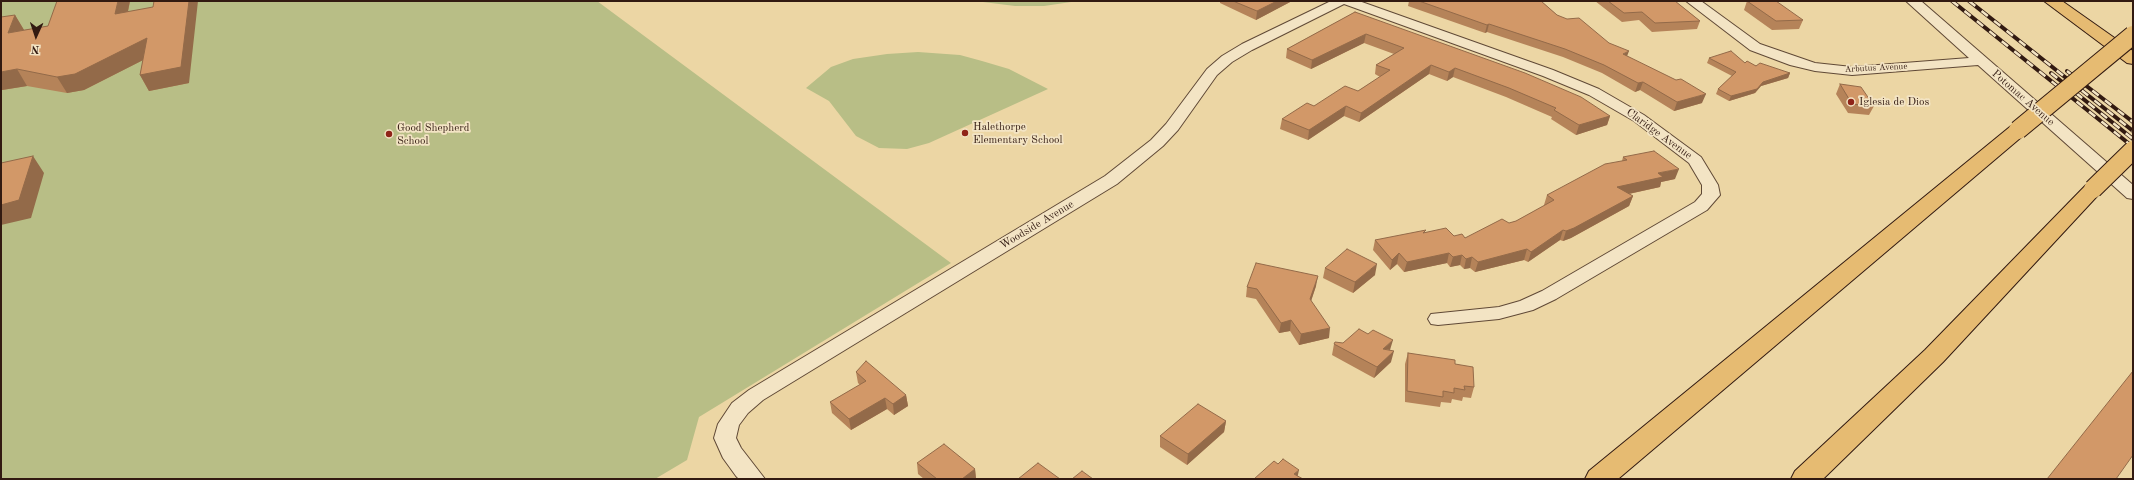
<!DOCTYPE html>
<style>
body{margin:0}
#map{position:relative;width:2134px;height:480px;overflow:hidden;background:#ecd6a4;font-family:"Old Standard TT",serif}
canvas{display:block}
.frame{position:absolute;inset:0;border:2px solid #321a11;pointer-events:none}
.north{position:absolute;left:16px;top:16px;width:40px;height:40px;-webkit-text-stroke:3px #f3e4c4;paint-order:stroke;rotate:183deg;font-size:11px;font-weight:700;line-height:16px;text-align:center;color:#321a11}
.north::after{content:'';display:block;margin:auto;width:14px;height:18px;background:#321a11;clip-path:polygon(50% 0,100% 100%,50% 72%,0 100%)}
</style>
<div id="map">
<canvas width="2134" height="480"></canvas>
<div class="frame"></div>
<div class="north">N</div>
</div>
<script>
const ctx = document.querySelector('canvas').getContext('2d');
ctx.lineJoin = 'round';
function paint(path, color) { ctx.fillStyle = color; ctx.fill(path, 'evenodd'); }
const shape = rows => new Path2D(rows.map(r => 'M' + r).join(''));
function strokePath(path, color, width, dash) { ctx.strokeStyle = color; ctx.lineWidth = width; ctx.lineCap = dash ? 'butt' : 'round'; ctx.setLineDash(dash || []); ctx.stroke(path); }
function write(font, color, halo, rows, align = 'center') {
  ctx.font = font + ' "Old Standard TT",serif'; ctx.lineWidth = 3.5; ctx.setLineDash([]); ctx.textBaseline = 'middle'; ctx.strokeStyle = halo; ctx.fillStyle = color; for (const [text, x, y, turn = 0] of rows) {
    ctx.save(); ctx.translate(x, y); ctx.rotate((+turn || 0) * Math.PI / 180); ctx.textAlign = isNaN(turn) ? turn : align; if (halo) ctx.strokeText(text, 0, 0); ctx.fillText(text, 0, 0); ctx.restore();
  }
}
const green = shape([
 [1,1,597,1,951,263,699,417,687,460,655,479,1,479],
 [975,1,1078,1,1044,6,1015,6],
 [918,52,960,55,982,61,1009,69,1048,89,929,143,907,149,879,148,856,136,829,101,806,88,831,67,853,59,887,54]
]);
const street = shape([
 [1331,1,1359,1,1553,70,1599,89,1644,115,1701,157,1718,185,1720,195,1707,210,1556,299,1533,310,1499,319,1438,325,1431,324,1428,319,1431,314,1499,307,1520,301,1542,291,1695,202,1702,194,1702,185,1689,163,1634,121,1589,95,1543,76,1344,4,1252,50,1232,62,1217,75,1178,130,1163,146,1117,184,763,400,748,413,739,425,736,438,741,448,765,479,739,479,736,476,723,458,714,438,718,424,732,403,749,390,1105,176,1151,140,1166,124,1207,69,1222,56,1242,44,1331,1],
 [1686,1,1701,1,1760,44,1815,63,1852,67,1969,58,1906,1,1921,1,2133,185,2133,199,2127,198,1978,65,1852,75,1815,71,1790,65,1750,50,1686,1]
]);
const primary = shape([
 [2044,1,2062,1,2133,51,2133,64,2127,63,2044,1]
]);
const highway = shape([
 [2018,124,2025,126,2028,130,2025,134,1618,479,1585,479,1589,471,2011,126,2018,124],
 [2093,183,2100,185,2103,189,2100,193,1943,362,1823,479,1791,479,1795,471,1925,350,2086,185,2093,183]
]);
const rail = shape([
 [1952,1,2133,147],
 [1969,1,2133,131],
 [2067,71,2133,122],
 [2051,73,2133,139]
]);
const highwayBridge = shape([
 [2018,130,2133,35],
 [2093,189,2133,150]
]);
const wall = shape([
 [130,1,128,12,189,83,149,91,140,75,143,60,84,90,67,93,27,86,2,90,15,15,24,30,48,26],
 [1220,1,1292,1,1256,20,1220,3],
 [1409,1,1541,1,1557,15,1609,43,1627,56,1702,103,1674,111,1640,90,1635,92,1602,73,1563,57,1487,32,1485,33,1408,6],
 [1595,1,1675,1,1700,21,1697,29,1652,32,1639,20,1622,22],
 [1747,1,1803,20,1799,29,1772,30,1744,10],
 [1355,12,1610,116,1607,125,1576,135,1551,119,1552,117,1506,97,1453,77,1447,81,1429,74,1359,122,1344,116,1308,140,1280,129,1282,119,1314,106,1358,91,1380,77,1375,74,1376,65,1394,54,1364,43,1311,69,1286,58,1287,49],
 [1709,58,1745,63,1790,73,1788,78,1761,86,1755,93,1729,101,1716,94,1718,89,1732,76,1707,63],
 [1840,84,1874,106,1869,115,1848,113,1836,94],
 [1623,157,1675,179,1661,182,1660,187,1629,194,1633,196,1629,206,1571,238,1563,241,1560,240,1528,262,1524,260,1475,272,1470,268,1464,269,1460,265,1450,267,1447,263,1404,272,1397,264,1390,270,1373,250,1375,240,1426,232,1465,238,1516,221,1544,206,1544,205,1547,195,1622,161],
 [1325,268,1375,275,1353,293,1323,278],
 [1316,286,1311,301,1329,338,1299,345,1290,331,1279,333,1256,299,1246,297,1247,287],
 [1334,344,1390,350,1391,362,1374,378,1332,355],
 [1408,353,1455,364,1474,387,1471,398,1463,397,1462,401,1452,399,1451,403,1441,402,1440,407,1405,402,1405,364],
 [856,372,906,395,908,406,894,415,887,409,851,430,832,413,830,402,860,385,858,383],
 [1226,421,1224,432,1187,465,1160,447,1160,436],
 [917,463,975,469,976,479,924,479,918,474]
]);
const shadedWall = shape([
 [118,1,130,1,124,29,115,14],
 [189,1,198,1,189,83,149,91,140,75],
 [1277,1,1292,1,1256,20,1257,11],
 [15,15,24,30,8,33],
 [1489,24,1487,32,1485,33,1487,25],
 [1366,34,1364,43,1311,69,1312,60],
 [147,38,155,54,84,90,67,93,57,77],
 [1629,51,1626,59,1623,54],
 [1431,65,1429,74,1359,122,1361,113],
 [1455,68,1453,77,1447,81,1449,72],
 [17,69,27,86,2,90,1,93,1,72],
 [1790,73,1788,78,1761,86,1755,93,1729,101,1731,96,1763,82],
 [1643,82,1640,90,1635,92,1638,83],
 [1706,94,1702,103,1674,111,1677,102],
 [1346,106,1344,116,1308,140,1309,130],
 [1610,116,1607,125,1576,135,1579,125],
 [33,156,44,173,31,218,1,225,1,205],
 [1679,169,1675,179,1661,182,1660,187,1614,197,1617,187,1658,173],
 [1633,196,1629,206,1571,238,1563,241,1566,231],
 [1563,230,1560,240,1528,262,1531,252],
 [1527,249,1524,260,1475,272,1478,262],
 [1399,253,1397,264,1390,270,1392,260],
 [1449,253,1447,263,1404,272,1407,262],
 [1462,255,1460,265,1450,267,1453,257],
 [1472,257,1470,268,1464,269,1466,259],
 [1377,264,1375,275,1353,293,1355,282],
 [1318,276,1316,286,1308,310,1310,299],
 [1291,320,1290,331,1279,333,1281,323],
 [1330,328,1329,338,1299,345,1301,334],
 [1393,340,1390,350,1383,349],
 [1394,351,1391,362,1374,378,1377,367],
 [906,395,908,406,894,415,893,404],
 [885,398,887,409,851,430,849,419],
 [1226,421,1224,432,1187,465,1188,454],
 [975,469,976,479,962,479],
 [1299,470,1297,479,1294,474]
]);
const building = shape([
 [57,1,118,1,115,14,153,7,154,1,189,1,181,67,140,75,147,38,75,74,57,77,17,69,1,72,1,17,15,15,8,33,48,26,57,1],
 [1233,1,1277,1,1257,11,1233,1],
 [1419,1,1541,1,1557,15,1567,19,1579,18,1609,43,1629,51,1623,54,1676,80,1681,79,1706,94,1677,102,1643,82,1638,83,1604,65,1565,49,1489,24,1487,25,1419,1],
 [1608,1,1675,1,1700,21,1655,23,1642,12,1624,13,1608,1],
 [1747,1,1776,1,1803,20,1776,21,1747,1],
 [1355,12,1525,73,1581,97,1610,116,1579,125,1554,110,1556,108,1509,88,1455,68,1449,72,1431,65,1361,113,1346,106,1309,130,1282,119,1307,103,1314,106,1345,86,1358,91,1390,70,1376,65,1404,48,1366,34,1312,60,1287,49,1355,12],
 [1731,51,1745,63,1747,61,1756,66,1760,63,1790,73,1763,82,1757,89,1731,96,1718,89,1736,72,1709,58,1731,51],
 [1840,84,1861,87,1874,106,1852,104,1840,84],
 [1654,151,1679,169,1658,173,1663,177,1617,187,1633,196,1574,228,1566,231,1563,230,1531,252,1527,249,1478,262,1472,257,1466,259,1462,255,1453,257,1449,253,1407,262,1399,253,1392,260,1375,240,1426,230,1423,233,1446,228,1454,236,1462,234,1465,238,1502,219,1509,223,1516,221,1554,200,1547,195,1605,164,1627,160,1623,157,1654,151],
 [33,156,19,200,1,205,1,163,33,156],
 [1347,249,1377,264,1355,282,1325,268,1347,249],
 [1256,263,1318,276,1310,299,1330,328,1301,334,1291,320,1281,323,1257,289,1247,287,1256,263],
 [1359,329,1368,334,1373,330,1393,340,1383,349,1394,351,1377,367,1334,344,1335,342,1343,343,1359,329],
 [1408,353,1455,360,1455,364,1473,367,1474,387,1464,386,1465,390,1454,388,1454,393,1443,391,1443,397,1407,391,1408,353],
 [866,361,906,395,893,404,885,398,849,419,830,402,866,381,856,372,866,361],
 [2133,371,2133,455,2116,479,2047,479,2133,371],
 [1198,404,1226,421,1188,454,1160,436,1198,404],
 [944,444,975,469,962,479,937,479,917,463,944,444],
 [1283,459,1299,470,1294,474,1303,479,1254,479,1274,461,1278,464,1283,459],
 [1038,463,1060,479,1018,479,1038,463],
 [1082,471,1093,479,1072,479,1082,471]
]);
const markers = [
 [1851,102,4,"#8f2418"],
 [965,133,4,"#8f2418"],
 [389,134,4,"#8f2418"]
];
const farStreetnames = [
 ["Arbutus Avenue",1876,68,-3]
];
const streetNames = [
 ["Potomac Avenue",2023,98,41],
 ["Claridge Avenue",1659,134,36],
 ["Woodside Avenue",1037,225,-31]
];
const poiNames = [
 ["Iglesia de Dios",1859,102],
 ["Halethorpe",973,127],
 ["Elementary School",973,140],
 ["Good Shepherd",397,128],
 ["School",397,141]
];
paint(green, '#b8be86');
strokePath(street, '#604936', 2);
strokePath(primary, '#321a11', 2);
strokePath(highway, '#321a11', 2);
paint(street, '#f3e4c4');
paint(primary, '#e6bb72');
paint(highway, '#e6bb72');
strokePath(rail, '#321a11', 4);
strokePath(rail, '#f3e4c4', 2.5, [8]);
strokePath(highwayBridge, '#321a11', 20, []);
strokePath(highwayBridge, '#e6bb72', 18);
paint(wall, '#b58359');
paint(shadedWall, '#936a49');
paint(building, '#d29868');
strokePath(building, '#936a49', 1);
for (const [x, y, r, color] of markers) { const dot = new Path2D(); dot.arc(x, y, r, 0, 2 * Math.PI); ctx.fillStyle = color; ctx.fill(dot); strokePath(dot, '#f3e4c4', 1.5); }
write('9px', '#321a11', '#f3e4c4', farStreetnames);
write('11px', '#321a11', '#f3e4c4', streetNames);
write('11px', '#321a11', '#f3e4c4', poiNames, 'left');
</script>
